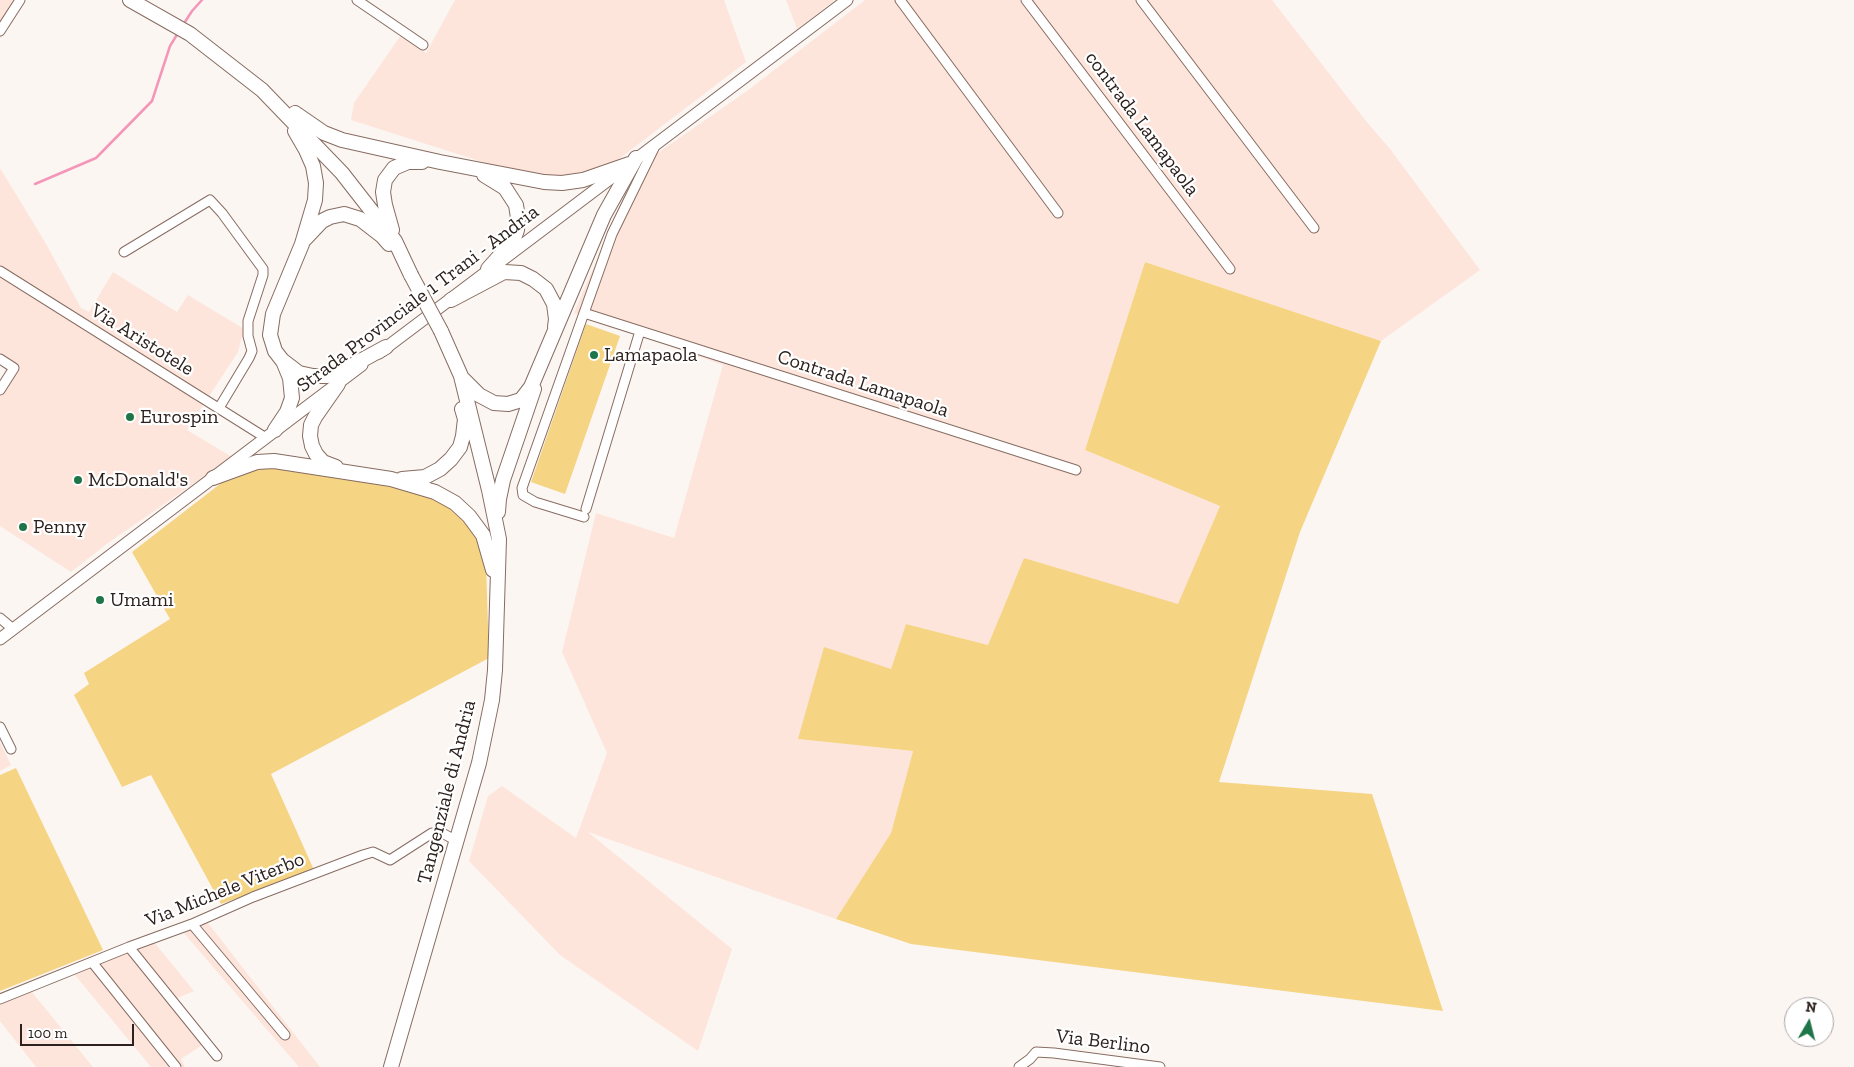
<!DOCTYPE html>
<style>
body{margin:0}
#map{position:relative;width:1854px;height:1067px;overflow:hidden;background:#fcf6f3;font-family:"Zilla Slab",serif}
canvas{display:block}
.north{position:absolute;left:1784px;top:997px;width:50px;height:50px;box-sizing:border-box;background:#fff;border:1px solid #aba6a5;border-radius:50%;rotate:8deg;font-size:14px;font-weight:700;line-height:20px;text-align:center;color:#2c211d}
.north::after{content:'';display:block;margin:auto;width:18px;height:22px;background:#1e7548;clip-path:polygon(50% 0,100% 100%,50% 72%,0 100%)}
.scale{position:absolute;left:20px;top:1024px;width:114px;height:22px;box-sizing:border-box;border:2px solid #2c211d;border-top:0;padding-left:6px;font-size:15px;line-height:18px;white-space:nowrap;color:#2c211d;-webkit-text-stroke:4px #fff;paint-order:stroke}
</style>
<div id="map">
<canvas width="1854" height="1067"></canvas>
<div class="north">N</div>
<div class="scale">100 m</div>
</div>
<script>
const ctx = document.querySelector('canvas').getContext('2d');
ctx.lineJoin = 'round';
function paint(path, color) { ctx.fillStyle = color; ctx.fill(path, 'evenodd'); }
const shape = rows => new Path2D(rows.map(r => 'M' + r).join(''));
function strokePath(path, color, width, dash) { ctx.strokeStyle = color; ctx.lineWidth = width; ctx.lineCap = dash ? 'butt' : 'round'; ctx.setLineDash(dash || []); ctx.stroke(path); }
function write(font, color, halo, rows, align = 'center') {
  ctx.font = font + ' "Zilla Slab",serif'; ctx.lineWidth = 4.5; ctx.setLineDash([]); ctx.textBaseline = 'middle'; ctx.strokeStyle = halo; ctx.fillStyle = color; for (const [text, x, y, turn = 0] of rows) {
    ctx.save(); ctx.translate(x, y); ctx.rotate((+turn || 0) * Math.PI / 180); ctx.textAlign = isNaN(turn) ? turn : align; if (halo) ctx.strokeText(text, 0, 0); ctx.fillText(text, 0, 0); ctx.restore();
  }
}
const built = shape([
 [0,0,25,0,0,39],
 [455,0,724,0,746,62,611,165,587,174,551,178,505,169,351,120,354,103,401,35,426,53],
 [786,0,835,0,797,29],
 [865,0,1272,0,1366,121,1390,149,1480,270,1381,341,1145,262,1085,450,1220,506,1178,605,1024,558,988,645,906,624,891,669,798,739,913,751,891,833,836,919,588,832,732,949,698,1051,560,955,469,861,488,796,502,786,576,838,607,753,562,652,596,513,674,538,723,365,574,313,636,168,747,91],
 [0,168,45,242,81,308,89,312,113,272,177,312,188,295,244,329,238,352,187,430,232,457,108,543,71,572,0,526,0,396,18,368,0,356],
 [0,742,11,765,0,771],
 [208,923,320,1067,299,1067,183,932],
 [154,942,194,991,175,999,222,1055,216,1061,202,1045,181,1059,185,1067,151,1067,75,975],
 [31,991,93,1067,36,1067,0,1021,0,998]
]);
const green = shape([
 [1145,262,1381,341,1300,532,1219,782,1372,794,1443,1011,911,944,836,919,891,833,913,751,798,739,824,647,891,669,906,624,988,645,1024,558,1178,604,1220,506,1085,450],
 [586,324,620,336,565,494,531,482],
 [268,465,426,493,441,498,480,536,486,562,489,658,271,774,314,870,221,904,151,775,122,787,74,695,89,684,84,673,170,619,132,552,229,477],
 [16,768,103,950,0,991,0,775]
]);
const stream = shape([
 [183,25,192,11,202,0],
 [35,184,96,158,152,101,170,46,178,33]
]);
const minor = shape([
 [357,0,423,45],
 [900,0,1058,213],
 [1026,0,1230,269],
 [1141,0,1314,228],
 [0,31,20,0],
 [124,252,210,200,222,213,263,269,263,275,248,321,248,336,252,351,249,358,219,408],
 [0,271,266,438],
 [584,313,1076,470],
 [0,359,14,368,0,390],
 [586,509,640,331],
 [584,517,535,502,523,495,522,488,612,234,655,146],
 [0,618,13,629],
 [0,727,11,749],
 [192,924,285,1035],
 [129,947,217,1056],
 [92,962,176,1067],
 [0,999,129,947,192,924,253,897,363,855,373,852,390,860,432,833,444,834,457,841],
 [1019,1067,1030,1059,1036,1052,1054,1053,1160,1067]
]);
const secondary = shape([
 [379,353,847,0],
 [0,639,362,365]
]);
const primary = shape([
 [130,0,190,34,262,90,342,173,395,241,411,275],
 [295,113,324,133,342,140,440,162,544,182,562,183,583,180,629,164],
 [295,131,306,150,313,166,316,183,315,200,302,244,273,314,270,335,275,351,282,360,299,373,313,376,327,376,342,371,386,347],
 [484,175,505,188,516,205,518,218,517,230,513,241,488,269],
 [392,230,385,205,383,192,385,180,394,168,408,162,422,162],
 [305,239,322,221,330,217,344,214,360,219,382,236,389,244],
 [451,300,504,272,521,273,533,279,546,289,554,304,556,319,555,327],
 [463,379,479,395,494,403,508,404,521,400,531,387,604,215,636,158],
 [275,430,287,412,292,398,290,378,283,361],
 [336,467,323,462,316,454,312,446,310,436,311,425,315,417,338,384],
 [213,478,257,462,274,461,391,479,435,492,455,503,469,516,483,535,493,570],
 [402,479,425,477,440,469,451,459,460,447,463,436,465,419,462,409],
 [498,512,499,499,503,480,534,389],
 [391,1067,479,763,492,700,495,670,499,539,489,490,461,376,441,331]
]);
const primaryBridge = shape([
 [411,275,441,331]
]);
const markers = [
 [594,355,5,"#1e7548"],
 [130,417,5,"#1e7548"],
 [78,480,5,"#1e7548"],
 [23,527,5,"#1e7548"],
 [100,600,5,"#1e7548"]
];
const streetNames = [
 ["contrada Lamapaola",1142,124,53],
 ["Strada Provinciale 1 Trani - Andria",418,299,-37],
 ["Via Aristotele",142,340,32],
 ["Contrada Lamapaola",863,384,18],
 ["Tangenziale di Andria",447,792,-76],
 ["Via Michele Viterbo",225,890,-22],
 ["Via Berlino",1103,1042,7]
];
const poiNames = [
 ["Lamapaola",604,355],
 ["Eurospin",140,417],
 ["McDonald's",88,480],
 ["Penny",33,527],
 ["Umami",110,600]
];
paint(built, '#fde5db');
paint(green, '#f5d484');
strokePath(stream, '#f496b8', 2.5);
strokePath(minor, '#876c61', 11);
strokePath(secondary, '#876c61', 13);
strokePath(primary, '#876c61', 16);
strokePath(minor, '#fff', 9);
strokePath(secondary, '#fff', 11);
strokePath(primary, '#fff', 14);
strokePath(primaryBridge, '#876c61', 16, []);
strokePath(primaryBridge, '#fff', 14);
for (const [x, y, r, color] of markers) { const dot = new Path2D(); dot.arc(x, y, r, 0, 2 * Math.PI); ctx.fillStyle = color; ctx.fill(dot); strokePath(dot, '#fff', 2); }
write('20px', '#2c211d', '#fff', streetNames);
write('20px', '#2c211d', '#fff', poiNames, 'left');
</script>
